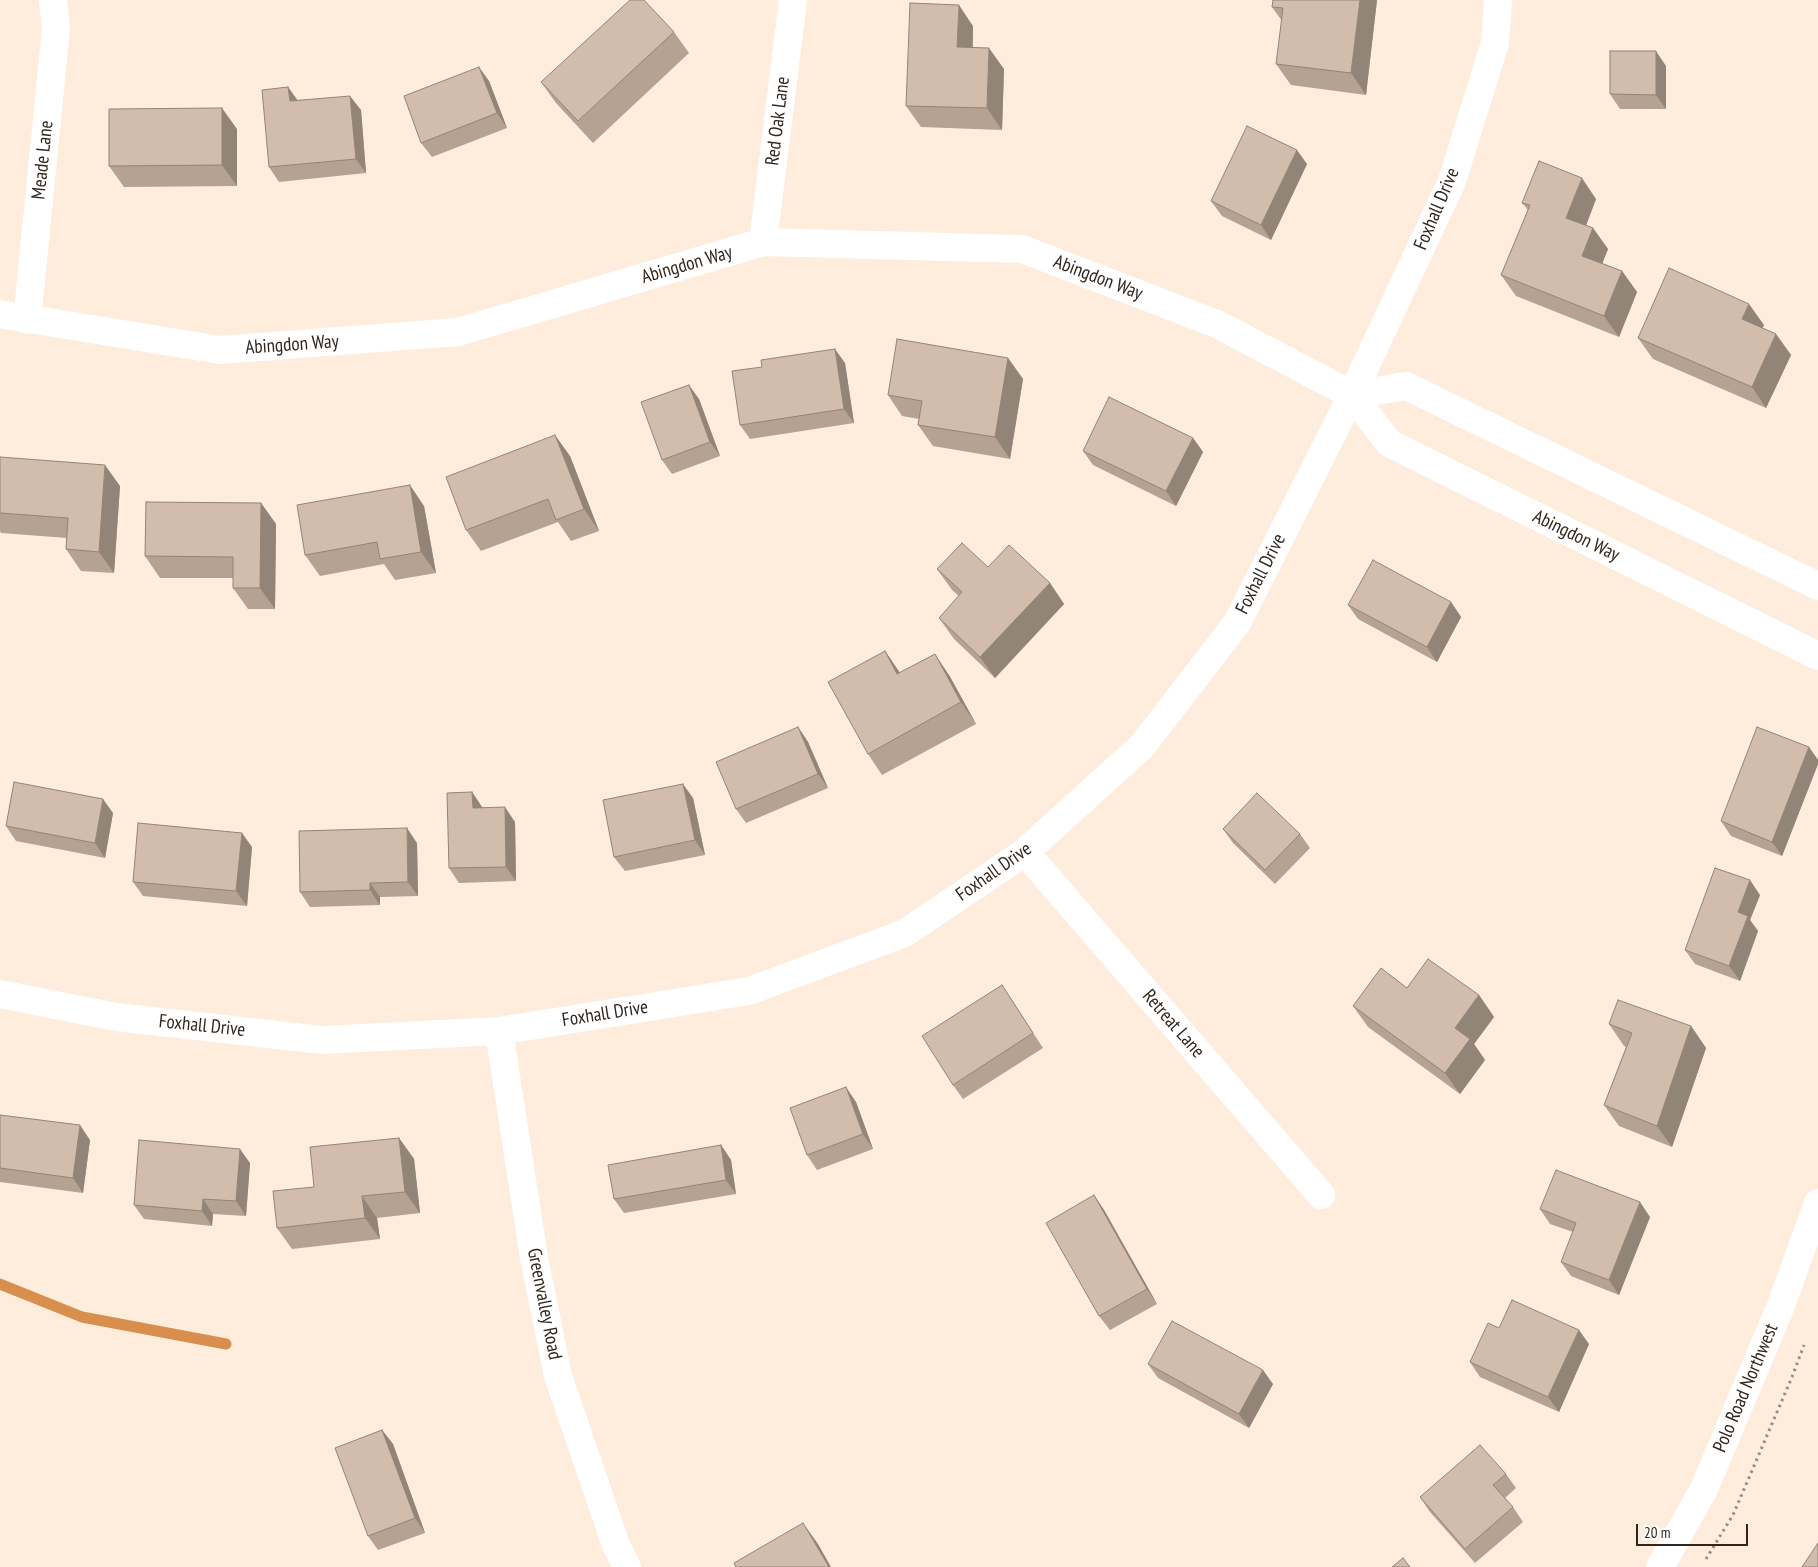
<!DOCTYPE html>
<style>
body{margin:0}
#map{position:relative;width:1818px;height:1567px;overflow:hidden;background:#feecdd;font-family:"PT Sans Narrow",sans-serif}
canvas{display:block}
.scale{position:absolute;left:1636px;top:1524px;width:112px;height:22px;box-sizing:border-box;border:2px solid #2e261f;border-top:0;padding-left:6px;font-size:15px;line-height:18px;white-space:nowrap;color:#2e261f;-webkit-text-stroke:4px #fff;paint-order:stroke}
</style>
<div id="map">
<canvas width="1818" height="1567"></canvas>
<div class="scale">20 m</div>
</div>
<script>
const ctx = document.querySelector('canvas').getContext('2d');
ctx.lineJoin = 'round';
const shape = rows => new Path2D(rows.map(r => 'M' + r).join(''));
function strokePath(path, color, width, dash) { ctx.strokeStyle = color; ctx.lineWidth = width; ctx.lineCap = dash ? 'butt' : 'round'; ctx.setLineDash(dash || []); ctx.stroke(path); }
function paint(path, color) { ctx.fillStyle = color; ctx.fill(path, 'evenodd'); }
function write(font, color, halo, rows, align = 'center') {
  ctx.font = font + ' "PT Sans Narrow",sans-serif'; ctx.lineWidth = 4; ctx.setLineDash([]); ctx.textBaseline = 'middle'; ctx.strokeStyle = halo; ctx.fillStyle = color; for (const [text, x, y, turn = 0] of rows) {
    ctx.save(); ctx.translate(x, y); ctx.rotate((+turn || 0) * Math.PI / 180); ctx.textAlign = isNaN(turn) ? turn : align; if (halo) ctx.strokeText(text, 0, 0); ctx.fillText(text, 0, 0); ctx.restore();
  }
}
const stream = shape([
 [0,1284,82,1317,226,1344]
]);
const path = shape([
 [1706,1559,1733,1515,1792,1377,1804,1345]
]);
const minor = shape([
 [763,242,793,0],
 [0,314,220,350,458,332,763,242,1022,249,1217,324,1352,395,1389,443,1818,656],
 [27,320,56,29,53,0],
 [1352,395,1406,386,1818,586],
 [1025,852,1321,1195],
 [0,994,116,1017,322,1040,499,1031,749,991,905,933,1025,852,1142,746,1237,623,1352,395,1452,181,1495,43,1498,0],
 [499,1031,534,1258,558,1376,616,1545,627,1567]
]);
const tertiary = shape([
 [1660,1567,1704,1489,1780,1308,1818,1203]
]);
const wall = shape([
 [1377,0,1366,95,1291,85,1276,64,1282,21,1272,7],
 [973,26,973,47,1004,69,1002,130,921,127,906,106],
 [674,32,689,53,593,143,556,103,541,82],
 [1666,66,1666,109,1620,109,1610,94],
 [489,81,507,128,432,157,421,143],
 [288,87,298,101,361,110,366,173,279,182,269,167],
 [237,129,237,186,124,187,109,166],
 [1307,164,1271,240,1222,216,1211,201],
 [1596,199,1586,225,1593,228,1608,249,1602,263,1622,271,1637,292,1619,337,1516,296,1501,275,1528,210,1522,203],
 [1764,325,1762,328,1776,334,1791,355,1766,408,1653,359,1638,338],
 [1008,358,1023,379,1010,459,933,446,918,425,919,419,902,416,888,395],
 [845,363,854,423,750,439,740,425,762,367],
 [699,399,720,456,672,474,662,460],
 [1193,438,1203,452,1176,506,1093,465,1083,451],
 [570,456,599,531,571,541,558,522,481,551,466,530],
 [0,457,120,486,114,573,81,571,66,549,67,538,1,533,0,531],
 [261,503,276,524,275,609,248,609,233,588,233,578,160,578,145,556],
 [424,506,436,573,395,580,384,564,320,576,305,555],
 [988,567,1050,583,1064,604,995,678,954,639,939,618,959,596,952,590,937,569],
 [1451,602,1461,617,1437,662,1358,619,1348,605],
 [885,651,900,673,949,675,976,724,882,775,868,754],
 [798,727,808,742,828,788,746,823,736,809],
 [1809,747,1818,760,1818,764,1782,856,1731,836,1721,821],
 [472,792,482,807,515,822,516,881,459,883,449,868],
 [693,798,705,855,625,871,614,857],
 [113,813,105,858,16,841,6,826],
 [1223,829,1300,834,1310,848,1275,884,1233,843],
 [417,843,418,896,380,897,380,905,310,907,300,892],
 [252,847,247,906,143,896,133,882],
 [1760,895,1750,920,1758,931,1740,981,1695,964,1685,950],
 [1002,985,1043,1048,963,1099,953,1085],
 [1407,988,1479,995,1494,1017,1474,1044,1485,1060,1460,1094,1368,1027,1353,1006],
 [1609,1024,1691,1026,1706,1048,1672,1147,1619,1126,1604,1105,1626,1047,1624,1046],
 [856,1102,873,1149,817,1170,807,1155],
 [0,1115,90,1140,83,1193,0,1182],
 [399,1138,414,1159,420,1213,377,1218,380,1239,292,1249,277,1228,314,1187],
 [721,1145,731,1160,736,1194,624,1213,614,1199],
 [250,1163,246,1216,213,1214,212,1226,144,1219,134,1205],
 [1094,1195,1104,1210,1157,1304,1110,1330,1099,1316],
 [1540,1209,1650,1217,1619,1295,1571,1276,1561,1262,1573,1232,1550,1224],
 [1589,1344,1559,1412,1480,1377,1470,1362],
 [1148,1364,1273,1384,1249,1428,1158,1378],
 [382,1430,393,1444,425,1533,378,1550,368,1536],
 [1506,1474,1516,1488,1505,1498,1513,1507,1523,1522,1475,1563,1430,1512,1420,1497]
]);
const shadedWall = shape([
 [1360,0,1377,0,1366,95,1351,73],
 [959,5,973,26,972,68,957,47],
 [989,48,1004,69,1002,130,987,108],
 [1656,51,1666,66,1666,109,1656,95],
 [479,67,489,81,507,128,497,113],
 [288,87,298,101,290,101],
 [350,96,361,110,366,173,356,159],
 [222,108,237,129,237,186,222,165],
 [1297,150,1307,164,1271,240,1261,225],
 [1582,178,1596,199,1581,239,1566,218],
 [1593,228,1608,249,1597,277,1582,256],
 [1622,271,1637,292,1619,337,1604,316],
 [1749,304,1764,325,1757,340,1742,319],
 [1776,334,1791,355,1766,408,1752,387],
 [835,349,845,363,854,423,844,409],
 [1008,358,1023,379,1010,459,995,437],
 [689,385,699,399,720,456,710,442],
 [555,435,570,456,599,531,584,509],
 [1193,438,1203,452,1176,506,1166,491],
 [105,465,120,486,114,573,99,552],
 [410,485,424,506,436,573,421,552],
 [261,503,276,524,275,609,260,588],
 [1050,583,1064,604,995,678,980,657],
 [1451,602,1461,617,1437,662,1427,647],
 [885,651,900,673,897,674],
 [935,654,949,675,976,724,961,702],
 [798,727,808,742,828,788,818,774],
 [1809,747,1818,760,1818,764,1782,856,1772,842],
 [683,784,693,798,705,855,695,840],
 [472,792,482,807,483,822,473,808],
 [103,799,113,813,105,858,95,843],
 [505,807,515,822,516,881,506,867],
 [407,828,417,843,418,896,408,882],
 [242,833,252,847,247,906,236,891],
 [1750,880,1760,895,1750,920,1758,931,1740,981,1729,966,1738,912],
 [370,883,380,897,380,905,370,890],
 [1479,995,1494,1017,1474,1044,1485,1060,1460,1094,1445,1073,1455,1028],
 [1691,1026,1706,1048,1672,1147,1657,1126],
 [846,1087,856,1102,873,1149,863,1134],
 [80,1125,90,1140,83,1193,73,1178],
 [399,1138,414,1159,420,1213,405,1192],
 [721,1145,731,1160,736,1194,726,1180],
 [240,1149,250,1163,246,1216,236,1201],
 [1094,1195,1104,1210,1157,1304,1147,1289],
 [362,1196,377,1218,380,1239,365,1218],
 [203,1199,213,1214,212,1226,202,1211],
 [1640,1202,1650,1217,1619,1295,1609,1280],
 [1579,1330,1589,1344,1559,1412,1548,1397],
 [1263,1370,1273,1384,1249,1428,1239,1414],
 [382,1430,393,1444,425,1533,415,1518],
 [803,1523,818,1544,831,1567,829,1567]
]);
const building = shape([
 [630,0,644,0,674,32,578,121,541,82,630,0],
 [1273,0,1360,0,1351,73,1276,64,1283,8,1272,7,1273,0],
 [910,3,959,5,957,47,989,48,987,108,906,106,910,3],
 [1610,51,1656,51,1656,95,1610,94,1610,51],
 [479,67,497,113,421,143,404,96,479,67],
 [288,87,290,101,350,96,356,159,269,167,262,90,288,87],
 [222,108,222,165,109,166,109,109,222,108],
 [1247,126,1297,150,1261,225,1211,201,1247,126],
 [1539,161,1582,178,1566,218,1593,228,1582,256,1622,271,1604,316,1501,275,1530,205,1522,203,1539,161],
 [1669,268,1749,304,1742,319,1776,334,1752,387,1638,338,1669,268],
 [897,339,1008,358,995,437,918,425,922,401,888,395,897,339],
 [835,349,844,409,740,425,732,371,762,367,761,360,835,349],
 [689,385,710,442,662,460,641,402,689,385],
 [1109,397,1193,438,1166,491,1083,451,1109,397],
 [555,435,584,509,556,520,548,499,466,530,446,477,555,435],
 [0,457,105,465,99,552,66,549,68,518,0,513,0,457],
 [410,485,421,552,380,559,377,542,305,555,297,505,410,485],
 [146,502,261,503,260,588,233,588,233,557,145,556,146,502],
 [962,543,988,567,1009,545,1050,583,980,657,939,618,962,592,937,569,962,543],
 [1373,560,1451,602,1427,647,1348,605,1373,560],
 [885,651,897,674,935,654,961,702,868,754,828,682,885,651],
 [798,727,818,774,736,809,716,762,798,727],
 [1757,727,1809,747,1772,842,1721,821,1757,727],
 [14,782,103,799,95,843,6,826,14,782],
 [683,784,695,840,614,857,603,800,683,784],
 [472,792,473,808,505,807,506,867,449,868,447,793,472,792],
 [1257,793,1300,834,1265,870,1223,829,1257,793],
 [138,823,242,833,236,891,133,882,138,823],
 [407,828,408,882,370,883,370,890,300,892,299,831,407,828],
 [1715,868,1750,880,1738,912,1748,916,1729,966,1685,950,1715,868],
 [1428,959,1479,995,1455,1028,1470,1039,1445,1073,1353,1006,1381,968,1407,988,1428,959],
 [1002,985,1033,1033,953,1085,922,1036,1002,985],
 [1618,1000,1691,1026,1657,1126,1604,1105,1632,1033,1609,1024,1618,1000],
 [846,1087,863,1134,807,1155,790,1108,846,1087],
 [0,1115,80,1125,73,1178,0,1168,0,1115],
 [399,1138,405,1192,362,1196,365,1218,277,1228,273,1191,314,1187,310,1147,399,1138],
 [139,1140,240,1149,236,1201,203,1199,202,1211,134,1205,139,1140],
 [721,1145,726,1180,614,1199,608,1165,721,1145],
 [1556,1170,1640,1202,1609,1280,1561,1262,1576,1223,1540,1209,1556,1170],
 [1094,1195,1147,1289,1099,1316,1046,1223,1094,1195],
 [1512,1300,1579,1330,1548,1397,1470,1362,1488,1323,1499,1328,1512,1300],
 [1172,1321,1263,1370,1239,1414,1148,1364,1172,1321],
 [382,1430,415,1518,368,1536,335,1448,382,1430],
 [1480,1445,1506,1474,1493,1485,1513,1507,1465,1549,1420,1497,1480,1445],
 [803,1523,829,1567,736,1567,734,1563,803,1523],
 [1818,1543,1818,1567,1802,1567,1818,1543],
 [1403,1558,1410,1567,1392,1567,1403,1558]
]);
const streetNames = [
 ["Red Oak Lane",778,121,-83],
 ["Meade Lane",43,160,-84],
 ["Foxhall Drive",1437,209,-67],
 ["Abingdon Way",687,265,-16],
 ["Abingdon Way",1098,278,21],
 ["Abingdon Way",292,345,-4],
 ["Abingdon Way",1576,536,26],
 ["Foxhall Drive",1261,574,-63],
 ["Foxhall Drive",994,872,-35],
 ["Foxhall Drive",605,1014,-9],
 ["Retreat Lane",1173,1024,49],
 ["Foxhall Drive",202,1026,6],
 ["Greenvalley Road",544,1304,79],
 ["Polo Road Northwest",1746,1388,-67]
];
strokePath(stream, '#d88f4e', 11);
strokePath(path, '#998c81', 3, [2.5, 4]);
strokePath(minor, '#fff', 28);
strokePath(tertiary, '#fff', 28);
paint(wall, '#b5a293');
paint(shadedWall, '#938478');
paint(building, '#d2bcab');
strokePath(building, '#938478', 1);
write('19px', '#2e261f', '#fff', streetNames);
</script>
